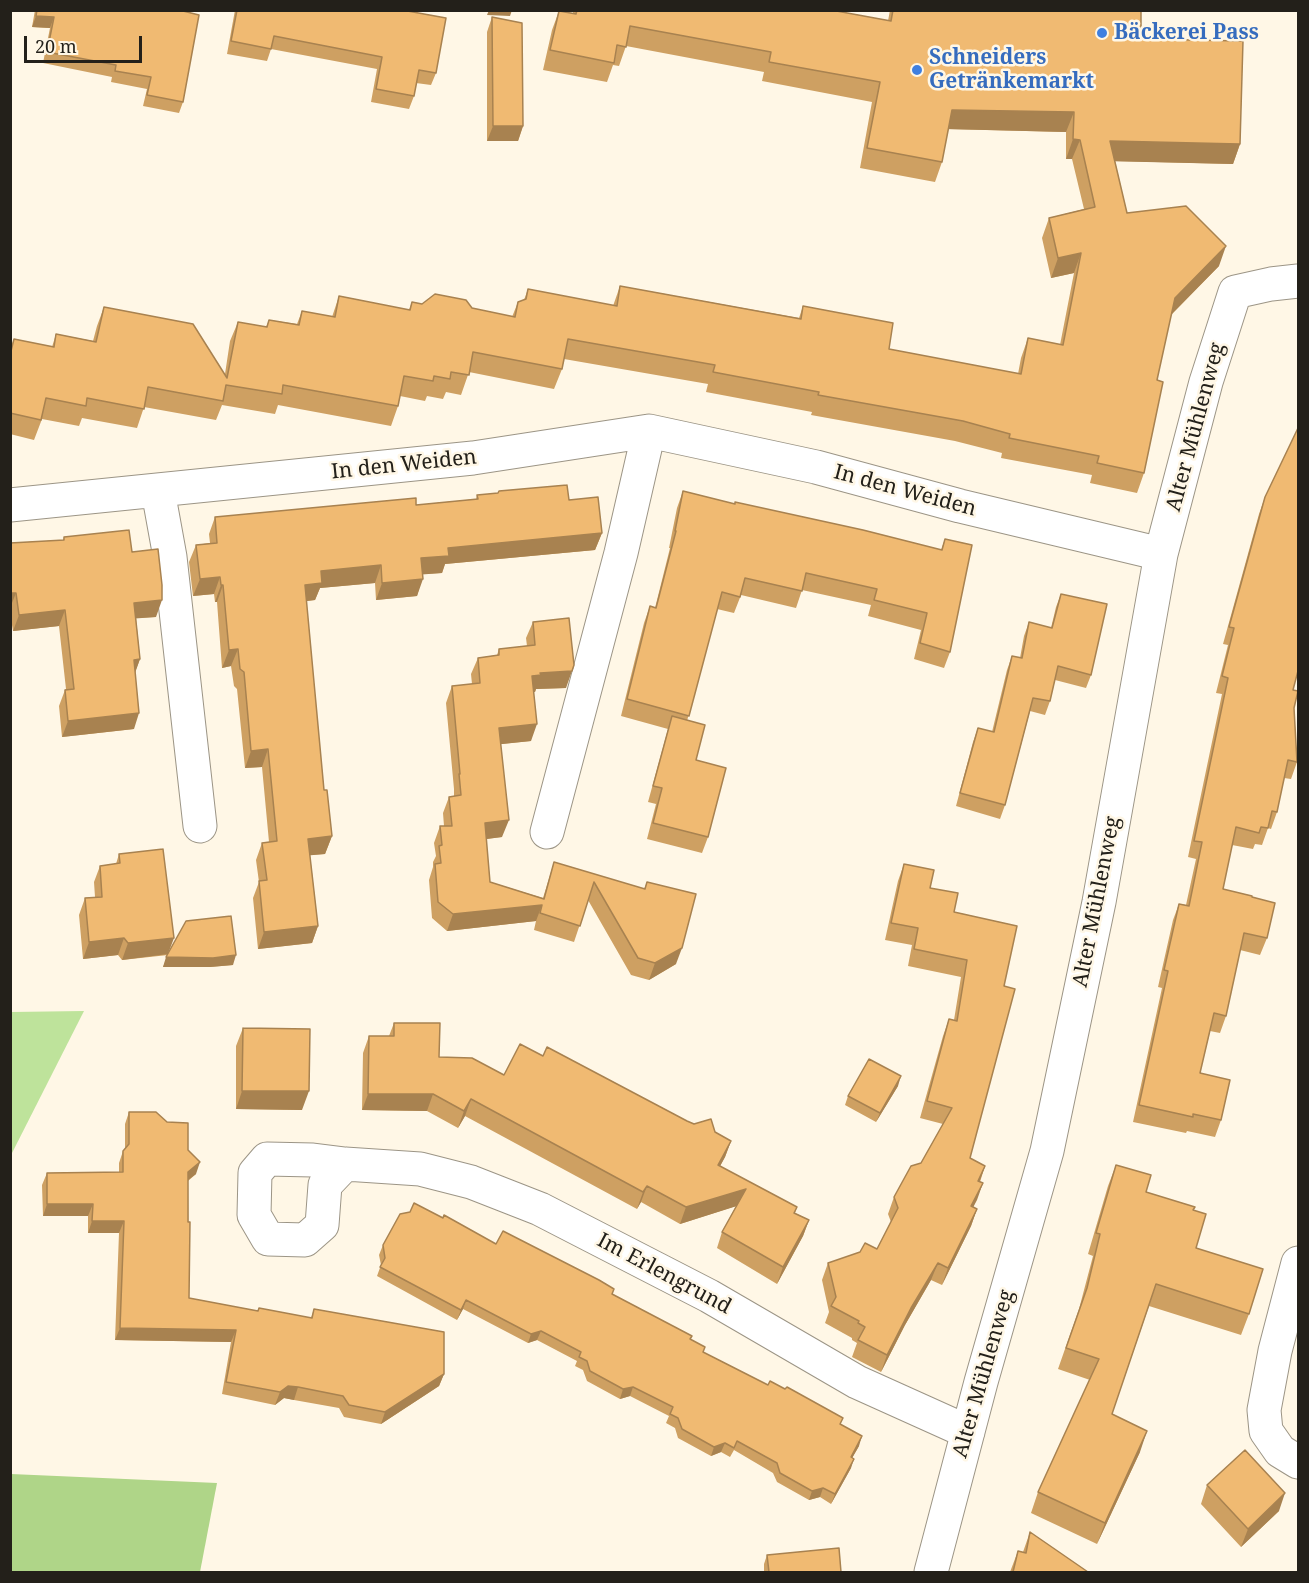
<!DOCTYPE html>
<meta charset="utf-8">
<style>
body{margin:0}
#map{position:relative;width:1309px;height:1583px;overflow:hidden;background:#fff7e6;font-family:"Noto Serif",serif}
canvas{display:block}
.frame{position:absolute;inset:0;border:12px solid #23201a;pointer-events:none}
.scale{position:absolute;left:24px;top:36px;width:118px;height:27px;box-sizing:border-box;border:3px solid #23201a;border-top:0;padding-left:8px;font-size:18px;line-height:21px;white-space:nowrap;color:#23201a;-webkit-text-stroke:4px #fff7e6;paint-order:stroke}
</style>
<div id="map">
<canvas width="1309" height="1583"></canvas>
<div class="frame"></div>
<div class="scale">20 m</div>
</div>
<script>
const ctx = document.querySelector('canvas').getContext('2d');
ctx.lineJoin = 'round';
function paint(path, color) { ctx.fillStyle = color; ctx.fill(path, 'evenodd'); }
const shape = rows => new Path2D(rows.map(r => 'M' + r).join(''));
function strokePath(path, color, width, dash) { ctx.strokeStyle = color; ctx.lineWidth = width; ctx.lineCap = dash ? 'butt' : 'round'; ctx.setLineDash(dash || []); ctx.stroke(path); }
function write(font, color, halo, rows, align = 'center') {
  ctx.font = font + ' "Noto Serif",serif'; ctx.lineWidth = 5; ctx.setLineDash([]); ctx.textBaseline = 'middle'; ctx.strokeStyle = halo; ctx.fillStyle = color; for (const [text, x, y, turn = 0] of rows) {
    ctx.save(); ctx.translate(x, y); ctx.rotate((+turn || 0) * Math.PI / 180); ctx.textAlign = isNaN(turn) ? turn : align; if (halo) ctx.strokeText(text, 0, 0); ctx.fillText(text, 0, 0); ctx.restore();
  }
}
const green = shape([
 [84,1011,11,1155,11,1012]
]);
const forest = shape([
 [11,1474,217,1483,200,1572,11,1572]
]);
const minor = shape([
 [158,491,170,557,200,826],
 [10,505,473,458,649,431,816,467,960,506,1161,554],
 [547,832,621,553,649,431],
 [345,1164,325,1185,322,1225,305,1240,268,1239,254,1215,255,1173,267,1159,313,1160,345,1164,420,1169,471,1182,540,1209,709,1296,857,1382,968,1432],
 [1298,1263,1275,1351,1264,1410,1266,1431,1280,1451,1298,1462],
 [931,1572,981,1382,1047,1151,1099,902,1161,554,1206,382,1235,292,1271,284,1298,281]
]);
const wall = shape([
 [35,10,179,10,183,102,179,113,143,106,147,89,111,82,112,77,43,63,50,28,32,27],
 [235,10,402,10,436,73,431,85,416,83,414,96,409,109,371,102,377,69,271,49,267,61,227,54],
 [573,10,831,10,888,21,890,10,1141,10,1141,39,1240,144,1233,164,1115,161,1127,213,1219,266,1171,315,1157,380,1144,473,1137,493,1090,483,1092,475,1001,458,1002,453,955,441,811,415,812,412,706,392,708,384,564,359,562,369,554,389,469,372,461,395,446,392,443,399,427,396,425,401,400,396,398,406,391,426,278,405,275,414,222,405,216,420,144,407,137,428,82,418,79,426,42,419,34,440,10,434,10,349,14,339,52,347,56,334,93,341,97,326,104,307,225,374,230,341,238,322,266,327,269,320,297,324,302,311,332,317,339,296,409,310,412,302,422,304,472,308,512,317,518,302,524,300,528,289,613,306,620,286,799,318,803,306,889,349,1018,374,1021,358,1028,338,1060,345,1074,273,1051,278,1042,238,1049,218,1084,209,1072,159,1066,159,1066,132,948,129,942,162,935,182,860,168,872,102,762,81,764,72,626,46,619,66,613,65,607,82,543,70,552,30,559,11,573,13],
 [492,17,523,126,518,141,487,141,487,32],
 [683,491,735,504,941,550,945,539,950,652,944,668,914,659,921,630,868,616,871,605,802,590,796,608,741,595,734,613,717,609,687,721,696,760,708,837,702,853,647,839,656,804,648,802,668,729,621,716,644,623,650,606,655,608,670,548,669,548,677,508],
 [477,495,569,500,602,533,595,550,445,564,442,573,423,574,417,596,376,600,375,583,320,588,315,600,306,601,324,790,332,836,325,854,310,855,318,926,312,943,258,949,253,898,259,882,256,860,262,843,269,842,262,767,245,768,237,689,234,686,231,666,222,668,217,602,215,602,214,594,193,596,189,562,196,545,210,543,209,534,215,517,416,505,476,499],
 [1265,497,1293,690,1297,762,1291,779,1284,778,1277,812,1271,829,1268,828,1262,845,1255,844,1253,849,1232,845,1223,889,1252,897,1267,938,1260,955,1240,950,1226,1016,1220,1033,1210,1031,1200,1073,1221,1120,1215,1137,1187,1131,1186,1133,1133,1122,1162,988,1158,987,1173,920,1179,904,1186,905,1196,859,1188,857,1222,694,1216,693,1228,645,1223,644,1259,514],
 [64,537,132,552,156,617,136,618,140,659,135,672,134,729,62,737,59,706,65,690,66,689,59,626,13,631,10,613,10,543,63,540],
 [1061,594,1091,675,1086,688,1055,680,1050,701,1045,715,1030,711,1005,805,1000,819,956,806,973,742,978,728,992,732,1007,670,1012,656,1020,658,1024,636,1029,622,1051,628,1056,607],
 [533,622,566,688,536,689,535,692,534,692,531,741,501,744,502,837,486,839,490,882,543,898,554,862,644,889,647,882,676,964,649,980,631,975,588,900,574,942,534,930,536,921,447,931,432,918,429,880,433,867,433,862,436,856,434,843,440,826,444,826,443,813,449,797,454,796,454,789,446,703,452,686,472,684,471,674,478,658,497,655,499,649,527,646,526,638],
 [119,854,169,953,233,965,210,967,163,967,168,955,122,960,118,955,83,959,79,915,85,898,95,897,94,882,100,866,116,864],
 [904,864,930,888,954,912,1004,986,970,1158,985,1166,980,1182,983,1183,973,1207,977,1209,971,1226,942,1285,931,1280,905,1325,881,1372,852,1357,857,1343,852,1340,852,1338,825,1323,829,1312,822,1280,828,1263,877,1249,891,1222,888,1214,894,1197,921,1163,943,1124,920,1118,943,1036,949,1019,954,1020,961,977,908,966,912,945,885,940,898,881],
 [394,1023,439,1057,504,1075,543,1056,687,1121,715,1132,731,1141,725,1157,720,1166,797,1207,795,1213,809,1220,803,1236,777,1284,717,1248,722,1232,736,1206,680,1224,641,1202,637,1209,465,1116,458,1128,427,1111,362,1110,363,1053,369,1036,389,1036],
 [243,1028,302,1110,236,1109,236,1046],
 [898,1086,876,1122,845,1105,848,1096],
 [129,1112,188,1150,196,1174,188,1181,189,1298,258,1311,311,1318,314,1309,444,1374,439,1386,381,1424,344,1417,339,1408,294,1400,284,1398,275,1405,222,1394,231,1342,115,1340,119,1233,88,1233,88,1216,43,1216,42,1185,47,1173,119,1172,119,1163,123,1151,125,1149,125,1124],
 [1116,1165,1146,1192,1193,1210,1196,1248,1249,1314,1241,1335,1149,1306,1112,1414,1140,1452,1097,1544,1031,1513,1038,1492,1090,1380,1058,1369,1079,1309,1093,1256,1088,1254,1108,1186],
 [443,1218,496,1244,612,1295,692,1336,691,1339,703,1352,768,1385,843,1418,840,1424,859,1446,852,1458,851,1468,831,1504,820,1497,809,1500,777,1482,773,1473,734,1450,730,1457,721,1452,711,1456,678,1438,675,1428,666,1423,669,1416,630,1396,620,1399,587,1381,583,1370,575,1366,577,1361,537,1340,528,1343,463,1309,457,1320,377,1276,381,1265,379,1255,383,1245],
 [1207,1485,1279,1511,1241,1547,1201,1504],
 [1030,1532,1088,1572,1010,1572,1018,1551,1023,1552],
 [767,1555,841,1572,764,1572,764,1564]
]);
const shadedWall = shape([
 [489,10,512,10,510,16,487,15],
 [36,16,54,17,50,28,32,27],
 [952,110,1074,112,1066,132,945,129],
 [493,126,523,126,518,141,487,141],
 [1073,139,1080,140,1072,159,1066,159],
 [1110,141,1240,144,1233,164,1103,161],
 [1226,246,1219,266,1168,318,1175,298],
 [1081,253,1074,273,1051,278,1058,258],
 [602,533,595,550,445,564,442,573,415,575,421,558,448,548],
 [381,565,375,583,320,588,315,600,299,602,305,585,321,571],
 [220,577,214,594,193,596,200,579],
 [423,579,417,596,376,600,382,583],
 [221,585,223,585,217,602,215,602],
 [10,593,16,593,10,608],
 [162,600,156,617,128,619,134,603],
 [65,610,59,626,13,631,19,615],
 [238,649,231,666,222,668,229,650],
 [140,659,134,676,134,660],
 [572,671,566,688,536,689,535,692,526,693,532,676,540,673],
 [139,713,134,729,62,737,68,721],
 [537,724,531,741,493,745,499,728],
 [268,749,262,767,245,768,251,751],
 [509,820,502,837,479,840,485,823],
 [332,836,325,854,302,856,308,839],
 [542,905,536,921,447,931,453,914],
 [318,926,312,943,258,949,264,932],
 [124,938,118,955,83,959,89,942],
 [174,938,168,954,122,960,128,943],
 [682,948,676,964,649,980,655,963],
 [236,955,233,965,210,967,163,967,166,957],
 [901,1076,898,1086,876,1122,880,1113],
 [242,1091,309,1091,302,1110,236,1109],
 [368,1094,433,1094,427,1111,362,1110],
 [471,1099,465,1116,458,1128,464,1111],
 [731,1141,725,1157,712,1181,718,1165],
 [200,1162,196,1174,183,1184,188,1172],
 [985,1166,979,1183,978,1181],
 [983,1183,977,1200,965,1223,971,1206],
 [647,1186,641,1202,637,1209,643,1192],
 [746,1189,740,1205,680,1224,686,1207],
 [47,1204,93,1204,88,1216,43,1216],
 [977,1209,971,1226,942,1285,948,1268],
 [809,1220,803,1236,777,1284,783,1267],
 [92,1221,124,1221,119,1233,88,1233],
 [938,1263,931,1280,905,1325,881,1372,887,1355,911,1308],
 [466,1300,463,1309,457,1320,461,1310],
 [120,1328,236,1330,231,1342,115,1340],
 [541,1331,537,1340,528,1343,531,1334],
 [444,1374,439,1386,381,1424,385,1412],
 [288,1386,298,1387,294,1400,284,1398,275,1405,280,1392],
 [633,1387,630,1396,620,1399,623,1389],
 [1147,1431,1140,1452,1097,1544,1105,1523],
 [862,1436,859,1446,847,1467,851,1457],
 [725,1443,721,1452,711,1456,714,1447],
 [854,1459,851,1468,831,1504,835,1494],
 [823,1488,820,1497,809,1500,812,1491],
 [1285,1493,1279,1511,1241,1547,1248,1529]
]);
const building = shape([
 [37,10,179,10,199,15,183,102,147,95,151,77,115,71,116,65,47,52,54,17,36,16,37,10],
 [237,10,402,10,446,18,436,73,419,70,414,96,376,89,382,57,274,36,271,49,231,41,237,10],
 [577,10,831,10,891,21,893,10,1141,10,1141,39,1243,41,1240,144,1110,141,1127,213,1186,206,1226,246,1175,298,1157,380,1163,382,1144,473,1097,463,1099,456,1009,438,1010,434,963,421,818,395,819,392,713,372,715,365,568,339,562,369,473,352,469,375,451,372,450,379,434,376,433,381,404,376,398,406,283,385,282,394,226,385,223,401,148,387,144,409,87,398,86,406,46,398,41,420,10,413,10,351,11,351,14,339,54,347,56,334,96,342,104,307,193,324,227,378,238,322,267,327,269,320,299,325,302,311,335,317,339,296,410,310,412,302,422,304,435,294,466,300,472,308,515,317,518,302,526,299,528,289,617,306,620,286,801,319,803,306,893,323,889,349,1021,374,1028,338,1063,345,1081,253,1058,258,1049,218,1095,207,1080,140,1073,139,1074,112,952,110,942,162,867,148,880,82,769,62,771,52,630,26,626,47,617,45,614,63,550,50,559,11,576,14,577,10],
 [492,17,522,23,523,126,493,126,492,17],
 [1298,428,1299,667,1293,690,1298,691,1294,708,1297,762,1288,760,1277,812,1272,811,1268,828,1261,827,1259,833,1236,827,1223,889,1252,896,1252,897,1275,903,1267,938,1244,933,1226,1016,1214,1013,1200,1073,1230,1080,1221,1120,1193,1114,1193,1117,1139,1105,1168,971,1164,970,1179,904,1189,906,1202,842,1194,841,1228,678,1222,676,1234,628,1229,627,1265,497,1298,428],
 [567,485,569,500,598,497,602,533,448,548,449,556,421,558,423,579,382,583,381,565,321,571,322,583,305,585,324,790,327,790,332,836,308,839,318,926,264,932,259,881,267,880,262,843,277,841,268,749,251,751,244,672,240,669,238,649,229,650,223,585,221,585,220,577,200,579,196,545,217,543,215,517,416,498,416,505,478,499,477,495,498,493,499,491,567,485],
 [683,491,735,504,735,502,863,530,942,550,945,539,972,545,950,652,920,643,927,613,874,600,877,589,806,573,802,591,745,578,740,597,722,592,689,716,627,699,650,606,656,608,676,531,675,531,683,491],
 [129,530,132,552,158,549,162,585,162,600,134,603,140,659,134,660,139,713,68,721,65,690,74,689,65,610,19,615,16,593,10,593,10,543,64,540,64,537,129,530],
 [1061,594,1107,604,1091,675,1058,666,1050,701,1033,698,1005,805,960,793,978,728,994,732,1012,656,1022,658,1029,622,1052,628,1061,594],
 [569,618,574,665,572,671,540,673,541,675,532,676,537,724,499,728,509,820,485,823,490,882,544,899,554,862,645,889,647,882,696,894,682,948,655,963,638,958,594,882,580,926,540,913,542,905,453,914,438,902,435,864,441,863,439,846,442,845,440,826,452,826,449,797,461,795,459,774,460,774,452,686,480,683,478,658,499,655,499,649,535,645,533,622,569,618],
 [672,716,705,725,696,760,726,768,708,837,653,823,662,788,653,786,672,716],
 [163,849,174,938,128,943,124,938,89,942,85,898,102,897,100,866,120,863,119,854,163,849],
 [904,864,934,870,930,888,958,893,954,912,1017,926,1004,986,1015,989,970,1158,985,1166,978,1181,983,1183,971,1206,977,1209,948,1268,938,1263,911,1308,887,1355,858,1340,865,1327,858,1323,859,1321,831,1306,836,1297,828,1263,860,1252,865,1243,877,1249,898,1208,894,1197,911,1166,921,1163,952,1108,927,1101,949,1019,957,1021,967,960,914,949,918,928,891,923,904,864],
 [231,916,236,955,213,958,166,957,186,921,231,916],
 [394,1023,440,1023,439,1057,472,1058,504,1075,520,1044,543,1056,547,1047,687,1121,694,1124,711,1119,715,1132,731,1141,718,1165,797,1207,794,1213,809,1220,783,1267,722,1232,746,1189,686,1207,647,1186,643,1192,471,1099,464,1111,433,1094,368,1094,369,1036,394,1036,394,1023],
 [243,1028,310,1029,309,1091,242,1091,243,1028],
 [869,1059,901,1076,880,1113,848,1096,869,1059],
 [129,1112,156,1112,167,1122,188,1123,188,1150,200,1162,188,1172,188,1222,190,1222,189,1298,258,1311,259,1308,312,1318,314,1309,444,1332,444,1374,385,1412,349,1405,343,1396,298,1387,288,1386,280,1392,226,1382,236,1330,120,1328,124,1221,92,1221,93,1204,47,1204,47,1173,123,1172,123,1151,129,1144,129,1112],
 [1116,1165,1151,1175,1146,1192,1195,1207,1193,1210,1206,1214,1196,1248,1263,1269,1249,1314,1156,1284,1112,1414,1147,1431,1105,1523,1038,1492,1099,1359,1066,1348,1087,1288,1100,1234,1096,1233,1116,1165],
 [414,1203,443,1218,444,1215,496,1244,503,1231,599,1280,614,1289,612,1294,692,1336,690,1339,705,1347,703,1352,768,1385,770,1381,785,1389,787,1387,843,1418,840,1424,862,1436,851,1457,854,1459,835,1494,823,1488,812,1491,780,1473,777,1463,737,1441,734,1448,725,1443,714,1447,682,1429,678,1418,670,1414,673,1407,633,1387,623,1389,590,1371,587,1361,579,1357,581,1352,541,1331,531,1334,466,1300,461,1310,380,1267,385,1258,383,1245,400,1214,410,1212,414,1203],
 [1245,1450,1285,1493,1248,1529,1207,1485,1245,1450],
 [1030,1532,1088,1572,1013,1572,1018,1551,1026,1553,1030,1532],
 [839,1548,841,1572,769,1572,767,1555,839,1548]
]);
const markers = [
 [1102,33,6,"#3f7fe0"],
 [917,70,6,"#3f7fe0"]
];
const shopNames = [
 ["Bäckerei Pass",1114,33],
 ["Schneiders",929,58],
 ["Getränkemarkt",929,82]
];
const streetNames = [
 ["Alter Mühlenweg",1196,427,-75],
 ["In den Weiden",404,465,-6],
 ["In den Weiden",905,491,15],
 ["Alter Mühlenweg",1097,902,-79],
 ["Im Erlengrund",664,1274,28],
 ["Alter Mühlenweg",984,1374,-74]
];
paint(green, '#bee39b');
paint(forest, '#afd588');
strokePath(minor, '#9c9586', 35);
strokePath(minor, '#fff', 33);
paint(wall, '#cea062');
paint(shadedWall, '#a88250');
paint(building, '#f0ba72');
strokePath(building, '#a88250', 1.5);
for (const [x, y, r, color] of markers) { const dot = new Path2D(); dot.arc(x, y, r, 0, 2 * Math.PI); ctx.fillStyle = color; ctx.fill(dot); strokePath(dot, '#fff7e6', 2); }
write('bold 21px', '#366cbe', '#fff7e6', shopNames, 'left');
write('21px', '#23201a', '#fff7e6', streetNames);
</script>
